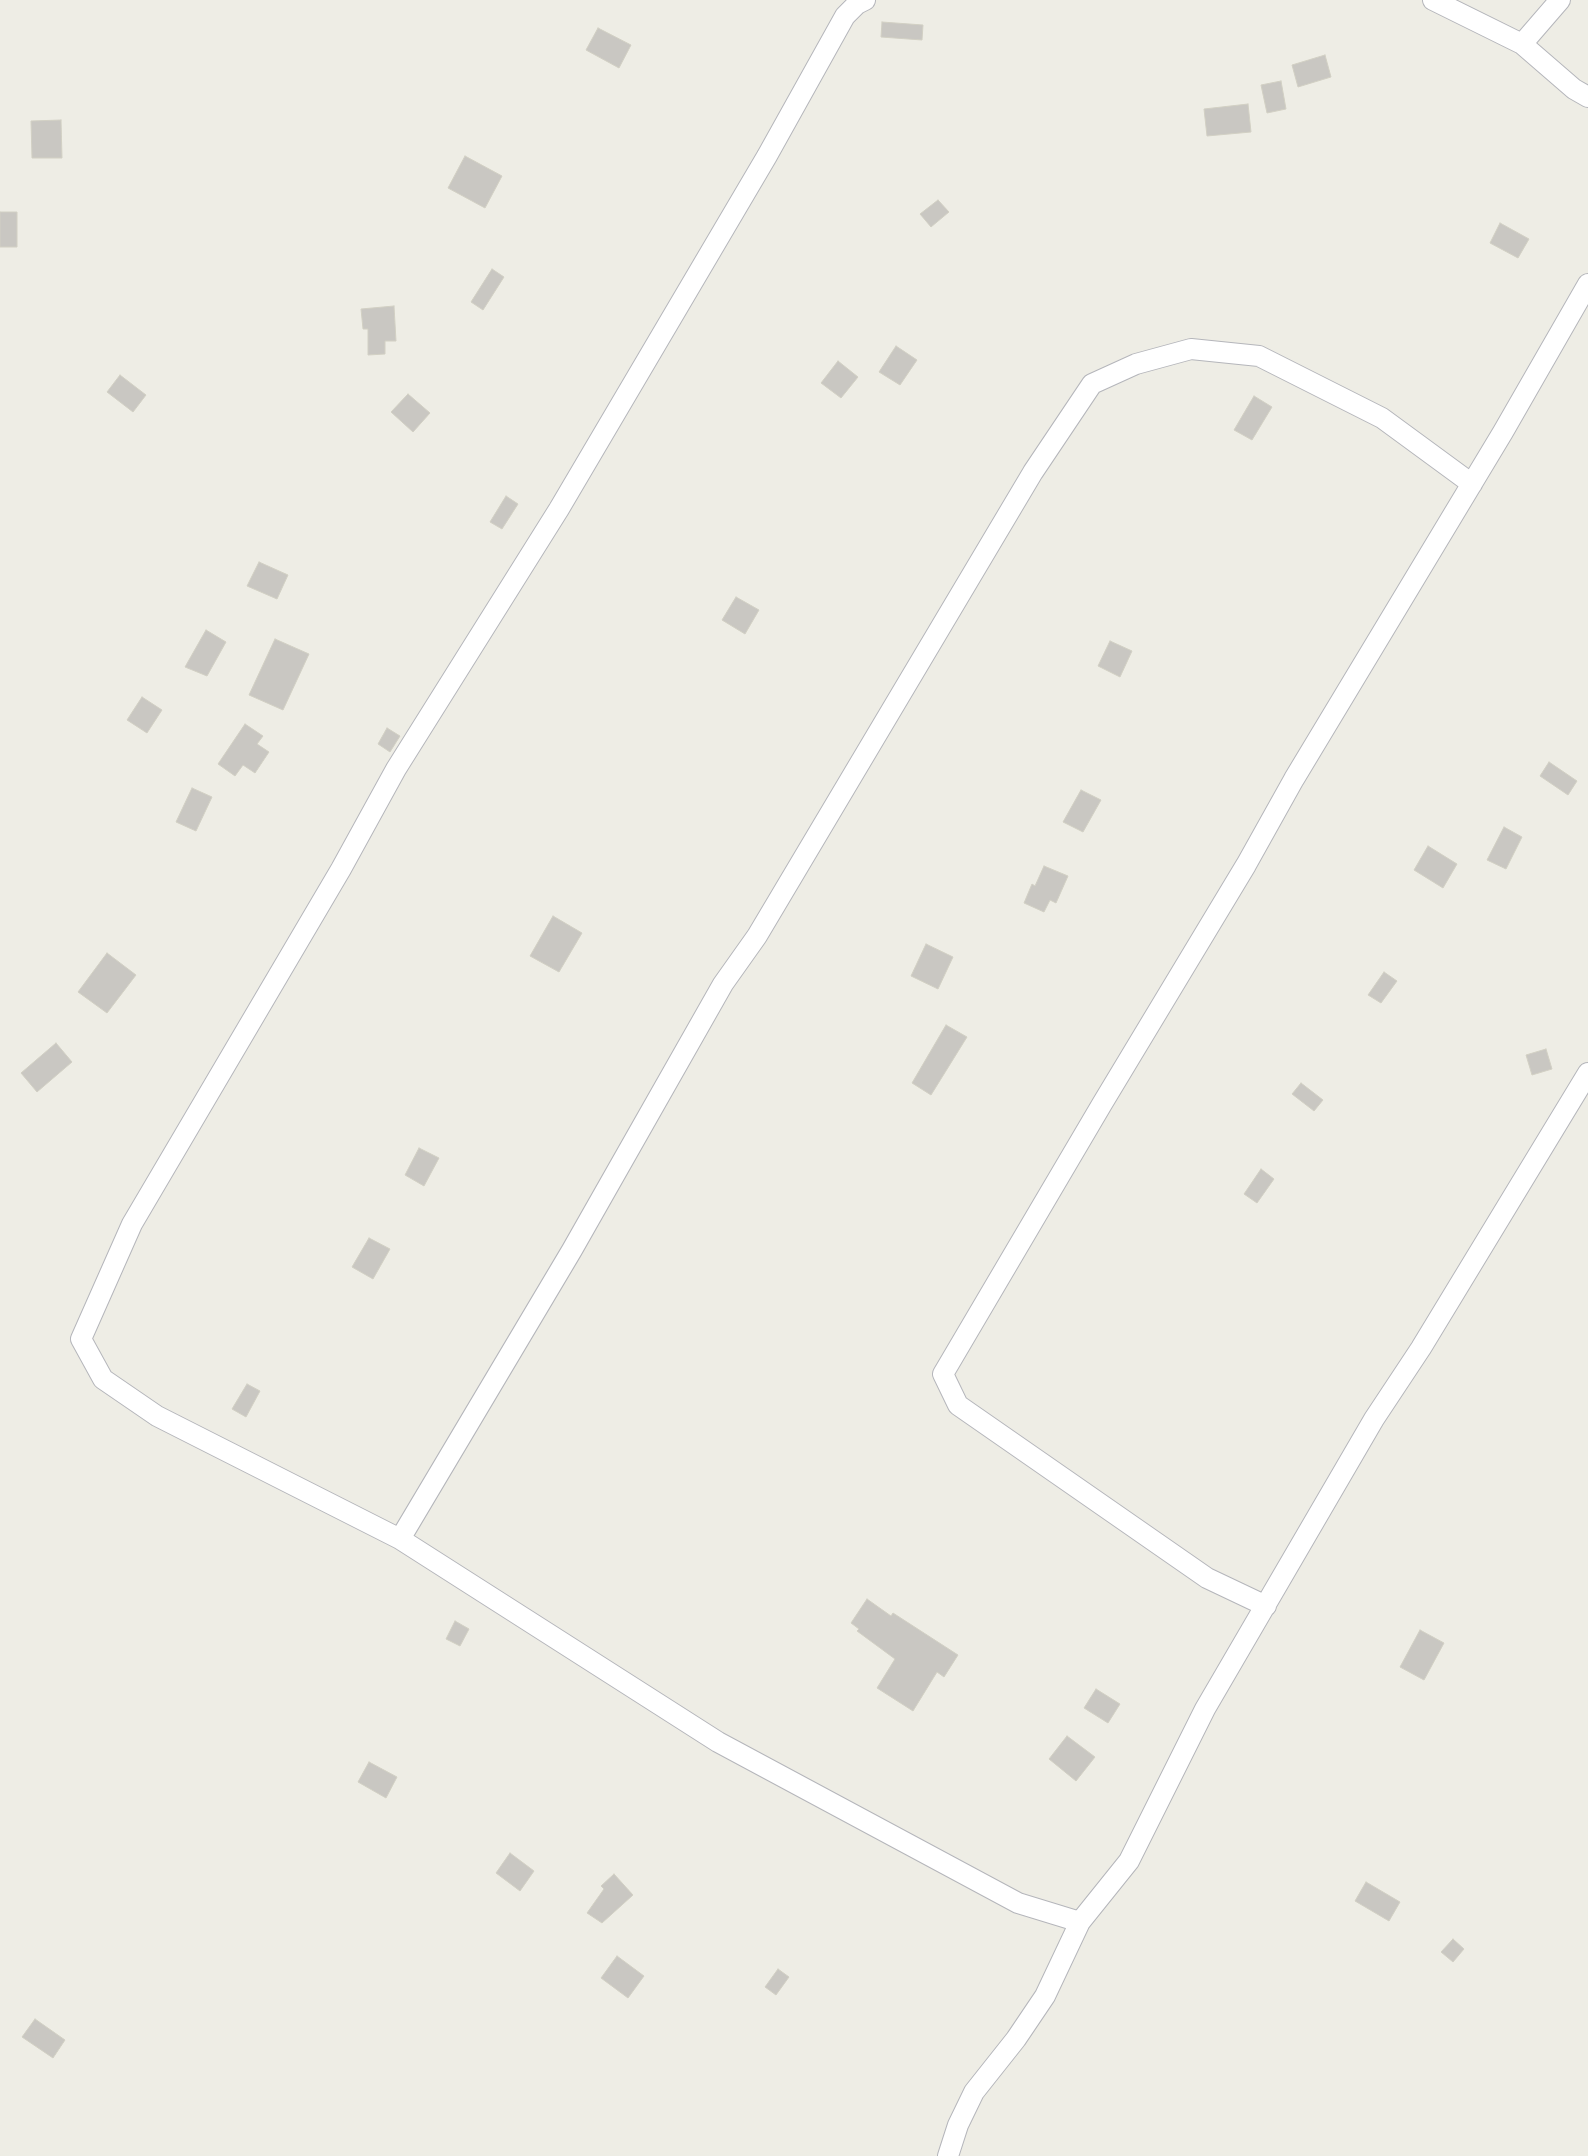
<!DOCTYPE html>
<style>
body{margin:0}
canvas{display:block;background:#eeede5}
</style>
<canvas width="1588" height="2156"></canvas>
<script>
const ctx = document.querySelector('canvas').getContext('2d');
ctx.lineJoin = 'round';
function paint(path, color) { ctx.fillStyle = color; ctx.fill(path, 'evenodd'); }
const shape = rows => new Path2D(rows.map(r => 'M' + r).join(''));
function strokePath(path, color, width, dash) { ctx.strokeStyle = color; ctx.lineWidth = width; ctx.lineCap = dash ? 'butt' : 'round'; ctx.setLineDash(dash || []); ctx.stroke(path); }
const building = shape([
 [882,22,923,25,922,40,881,37,882,22],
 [598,28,631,45,619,68,586,50,598,28],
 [1325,55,1331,77,1298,87,1292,65,1325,55],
 [1281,81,1286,109,1267,113,1261,85,1281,81],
 [1248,104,1251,132,1207,136,1204,109,1248,104],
 [61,120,62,158,32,158,31,121,61,120],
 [465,156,502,176,485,208,448,188,465,156],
 [938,200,949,212,931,227,920,214,938,200],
 [0,212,17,212,17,247,0,247,0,212],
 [1500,223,1529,239,1518,258,1490,243,1500,223],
 [492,269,504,277,483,310,471,302,492,269],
 [394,306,396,341,385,341,385,354,368,355,368,329,363,329,361,309,394,306],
 [896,346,917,360,900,385,879,372,896,346],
 [838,361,858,377,841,398,821,383,838,361],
 [120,375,146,395,133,412,107,392,120,375],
 [408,394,430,413,413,432,391,412,408,394],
 [1254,396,1272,407,1252,440,1234,430,1254,396],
 [506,496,518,504,502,529,490,522,506,496],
 [259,562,288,575,277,599,247,586,259,562],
 [736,597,759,610,745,634,722,620,736,597],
 [206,630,226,642,207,676,185,667,206,630],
 [275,639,309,654,283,710,249,695,275,639],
 [1110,641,1132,651,1120,677,1098,666,1110,641],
 [142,697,162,710,147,733,127,720,142,697],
 [245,724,263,736,257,744,269,752,255,773,243,765,235,776,218,764,245,724],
 [387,728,400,736,390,752,378,744,387,728],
 [1549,762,1577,781,1568,795,1540,776,1549,762],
 [192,788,212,797,196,831,176,822,192,788],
 [1081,790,1101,800,1083,832,1063,822,1081,790],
 [1504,827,1522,837,1506,869,1487,860,1504,827],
 [1428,846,1457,864,1443,888,1414,870,1428,846],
 [1044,866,1068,876,1056,903,1050,900,1044,912,1024,903,1032,884,1035,886,1044,866],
 [553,916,582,933,559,972,530,956,553,916],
 [926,944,953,957,938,989,911,976,926,944],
 [107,953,136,975,107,1013,78,992,107,953],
 [1384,972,1397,981,1381,1003,1368,995,1384,972],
 [946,1025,967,1037,931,1095,912,1083,946,1025],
 [56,1043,72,1062,37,1092,21,1073,56,1043],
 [1546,1049,1552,1069,1532,1075,1526,1055,1546,1049],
 [1301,1083,1323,1100,1314,1111,1292,1094,1301,1083],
 [419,1148,439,1158,424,1186,405,1175,419,1148],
 [1261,1169,1274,1179,1257,1203,1244,1194,1261,1169],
 [369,1238,390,1249,373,1279,352,1267,369,1238],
 [247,1384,260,1391,246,1417,232,1409,247,1384],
 [867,1599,891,1616,893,1613,958,1655,944,1677,937,1672,913,1711,877,1688,895,1659,857,1631,859,1629,851,1623,867,1599],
 [455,1621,469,1629,460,1646,446,1639,455,1621],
 [1420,1630,1444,1643,1424,1680,1400,1667,1420,1630],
 [1096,1689,1120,1704,1108,1723,1084,1708,1096,1689],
 [1067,1736,1095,1757,1076,1781,1049,1759,1067,1736],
 [369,1762,397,1777,386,1798,358,1782,369,1762],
 [510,1853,534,1871,520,1891,496,1873,510,1853],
 [614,1874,633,1895,602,1923,587,1913,604,1889,601,1886,614,1874],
 [1366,1882,1400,1902,1389,1921,1355,1901,1366,1882],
 [1453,1939,1464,1949,1453,1962,1441,1952,1453,1939],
 [617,1956,644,1976,628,1998,601,1978,617,1956],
 [778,1969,789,1977,776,1995,765,1987,778,1969],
 [35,2019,65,2040,53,2058,22,2037,35,2019]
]);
const street = shape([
 [865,0,857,4,845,16,767,156,559,509,396,769,341,869,132,1224,81,1339,103,1379,157,1416,400,1539,718,1742,1018,1903,1080,1922],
 [1433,0,1522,44,1574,89,1588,97],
 [1522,44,1560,0],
 [400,1539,572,1250,723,984,757,936,1033,472,1092,384,1136,364,1191,349,1259,356,1382,418,1472,484],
 [1266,1606,1207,1578,958,1405,943,1374,1102,1104,1246,865,1294,779,1503,432,1588,284],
 [948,2156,958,2125,974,2092,1016,2039,1045,1996,1080,1922,1129,1861,1205,1709,1374,1419,1421,1348,1588,1073]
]);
paint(building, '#c9c7c2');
strokePath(building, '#d2d0c4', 1);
strokePath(street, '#b5b6bb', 22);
strokePath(street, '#fff', 20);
</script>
